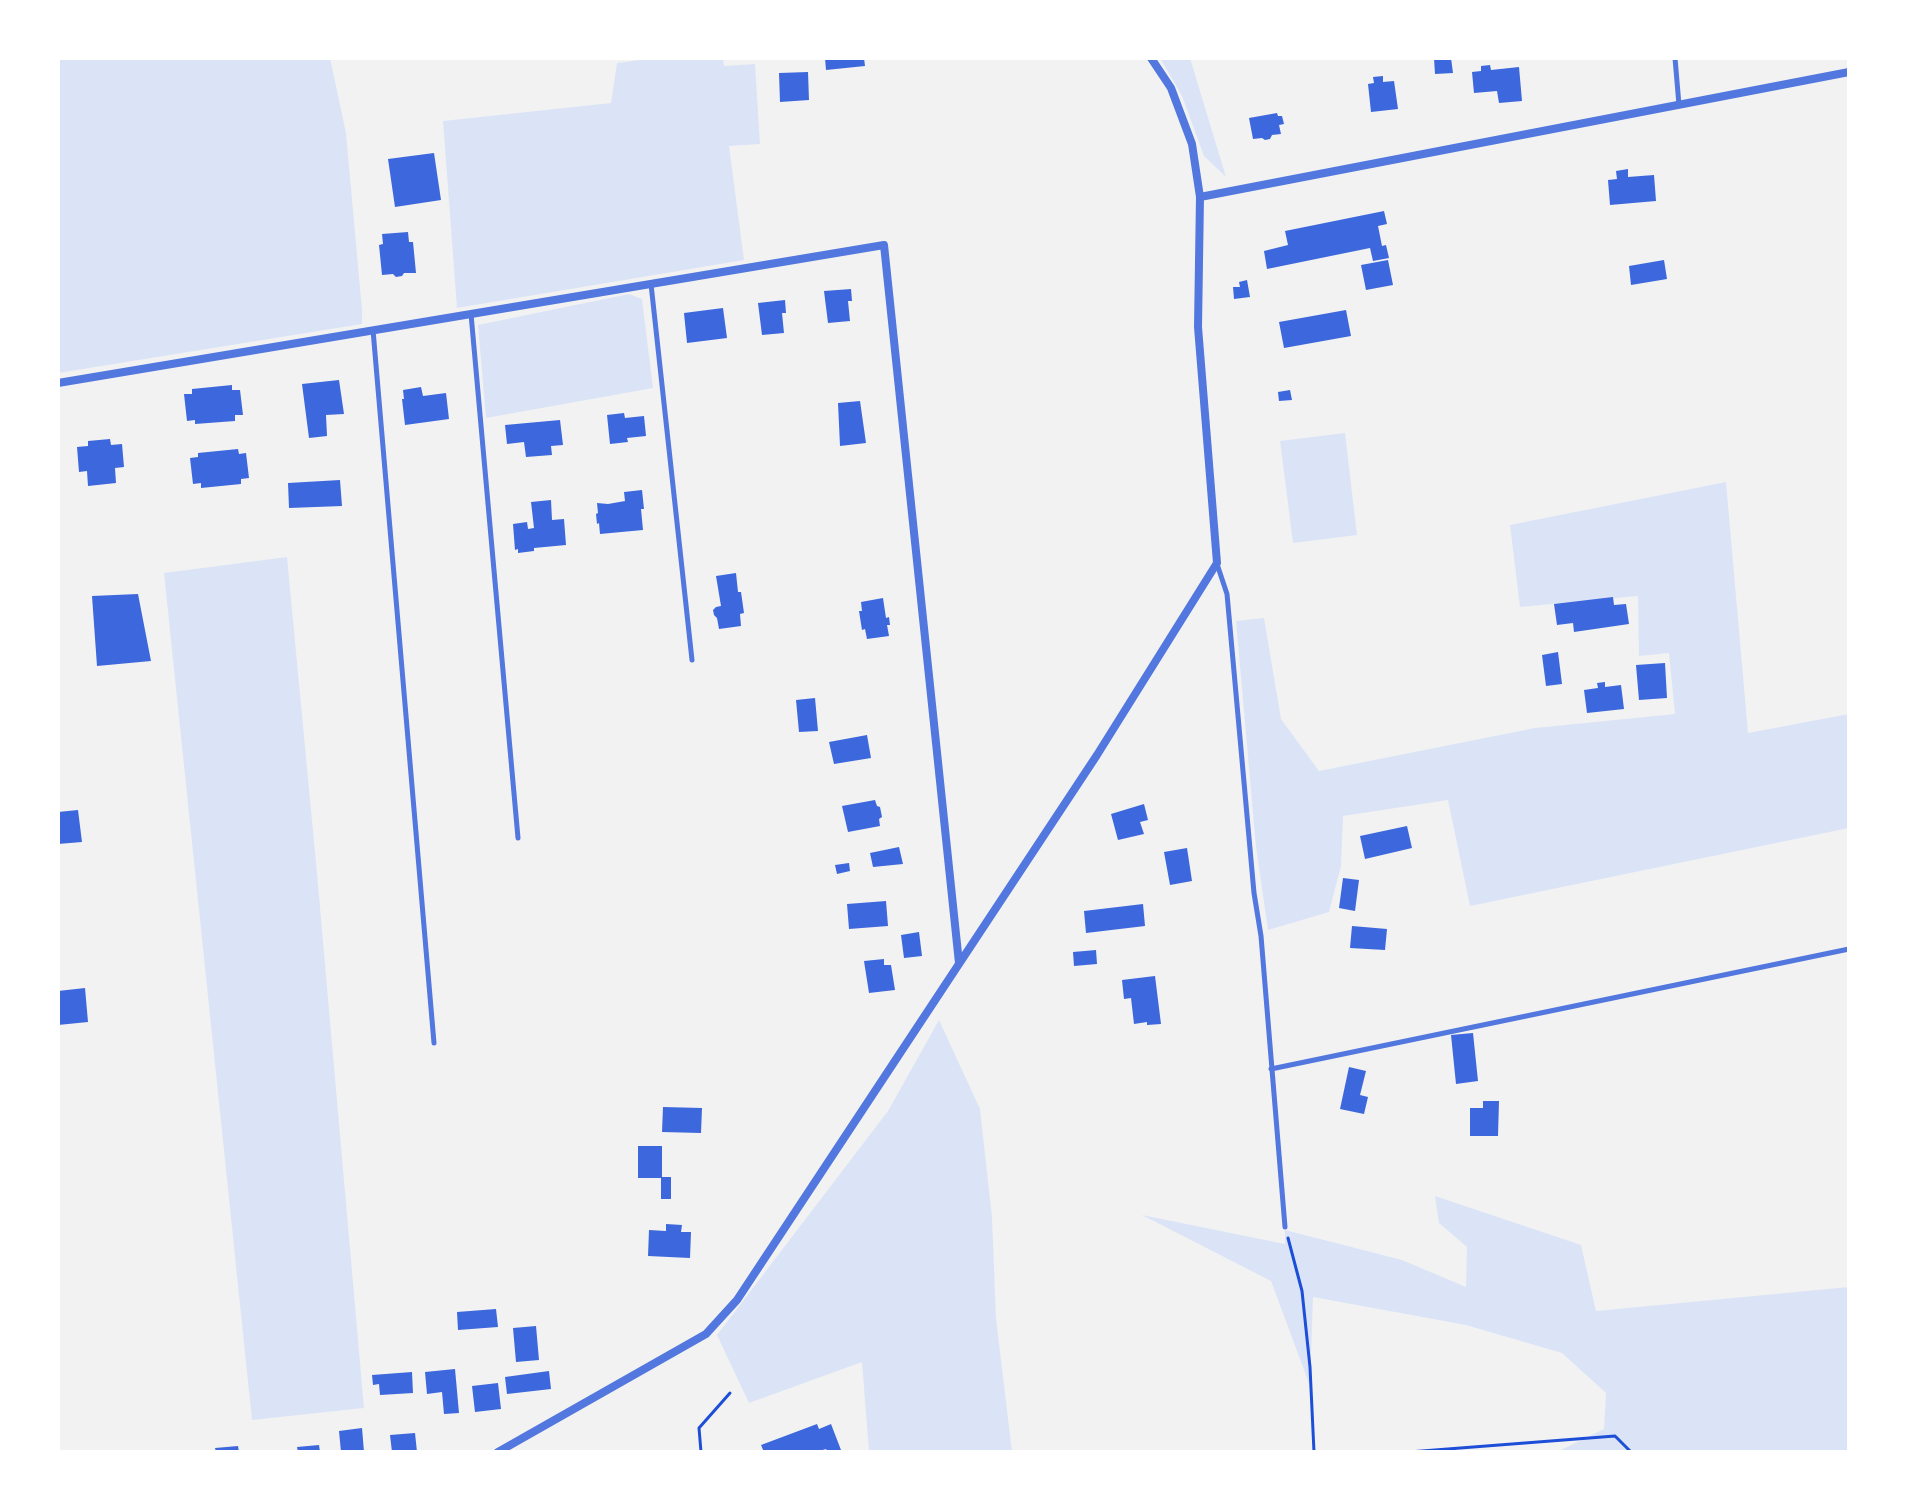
<!DOCTYPE html>
<style>
body{margin:0}
#map{position:relative;width:1907px;height:1510px;overflow:hidden;background:#f2f2f2;font-family:"Open Sans",sans-serif}
canvas{display:block}
.frame{position:absolute;inset:0;border:60px solid #fff;pointer-events:none}
</style>
<div id="map">
<canvas width="1907" height="1510"></canvas>
<div class="frame"></div>
</div>
<script>
const ctx = document.querySelector('canvas').getContext('2d');
ctx.lineJoin = 'round';
function paint(path, color) { ctx.fillStyle = color; ctx.fill(path, 'evenodd'); }
const shape = rows => new Path2D(rows.map(r => 'M' + r).join(''));
function strokePath(path, color, width, dash) { ctx.strokeStyle = color; ctx.lineWidth = width; ctx.lineCap = dash ? 'butt' : 'round'; ctx.setLineDash(dash || []); ctx.stroke(path); }
const green = shape([
 [58,58,330,58,346,133,362,310,362,324,58,373],
 [655,58,723,58,724,66,755,64,760,144,729,146,744,260,457,308,443,121,611,103,617,63],
 [1160,58,1190,58,1226,177,1204,156,1182,96],
 [629,294,642,299,653,388,486,418,478,325],
 [1345,433,1357,535,1293,543,1280,441],
 [1726,482,1748,733,1849,714,1849,828,1470,906,1448,800,1343,816,1341,866,1329,912,1268,930,1256,847,1236,621,1264,618,1281,719,1319,771,1535,728,1675,714,1669,653,1639,656,1638,596,1520,607,1510,525],
 [287,557,317,873,364,1408,252,1420,164,573],
 [939,1020,980,1109,992,1217,996,1318,1012,1452,869,1452,862,1362,749,1403,717,1335,888,1111],
 [1435,1196,1581,1245,1596,1311,1849,1287,1849,1452,1557,1452,1604,1429,1606,1393,1562,1353,1466,1325,1313,1297,1310,1386,1271,1281,1142,1215,1285,1244,1285,1230,1402,1260,1466,1287,1467,1247,1439,1223]
]);
const building = shape([
 [825,58,864,58,865,66,826,70],
 [1434,58,1451,58,1453,73,1435,74],
 [1490,65,1491,70,1519,67,1522,101,1499,103,1497,91,1474,93,1472,72,1481,71,1481,66],
 [808,72,809,100,780,102,779,73],
 [1383,76,1383,82,1394,81,1398,109,1371,112,1368,84,1374,83,1373,77],
 [1277,113,1278,116,1282,116,1284,124,1279,125,1281,134,1272,135,1270,139,1265,140,1262,138,1253,139,1249,118],
 [434,153,441,200,395,207,388,159],
 [1628,169,1628,177,1654,175,1656,201,1610,205,1608,180,1617,179,1616,171],
 [1384,211,1387,224,1378,226,1382,246,1386,245,1389,258,1373,261,1370,248,1267,269,1264,251,1288,245,1285,231],
 [408,232,409,242,413,242,416,273,404,273,402,276,396,277,393,274,382,275,379,245,383,244,382,234],
 [1388,260,1393,285,1366,290,1361,265],
 [1664,260,1667,279,1631,285,1629,266],
 [1247,280,1250,297,1234,299,1233,287,1240,287,1239,282],
 [851,289,852,301,848,301,850,321,828,323,824,291],
 [785,300,786,313,782,313,784,333,762,335,758,303],
 [723,308,727,338,687,343,684,313],
 [1346,310,1351,336,1284,348,1279,322],
 [339,380,344,414,326,415,327,436,309,438,302,384],
 [232,385,232,390,240,390,243,415,235,415,235,421,195,424,195,420,187,421,184,394,192,394,192,389],
 [421,387,423,396,446,393,449,419,405,425,402,399,404,399,403,390],
 [1290,390,1292,400,1279,401,1278,392],
 [860,401,866,443,840,446,838,403],
 [624,413,625,418,644,416,646,436,627,438,628,442,610,444,607,415],
 [560,420,563,445,551,446,552,455,526,457,524,442,507,444,505,425],
 [110,439,111,445,122,444,124,467,115,468,116,483,88,486,87,471,79,472,77,447,88,446,88,441],
 [238,449,239,454,246,453,249,478,241,479,241,484,201,488,201,483,193,484,190,458,198,457,198,453],
 [340,480,342,506,289,508,288,483],
 [642,490,644,509,641,509,643,530,600,534,599,523,597,524,596,514,598,513,597,503,608,504,625,501,624,492],
 [551,500,552,520,564,519,566,545,534,548,534,551,518,553,518,549,515,550,513,524,527,522,528,529,534,528,531,502],
 [736,573,738,592,741,592,744,613,740,614,741,626,719,629,717,618,714,615,713,610,716,607,721,606,716,576],
 [138,594,151,661,97,666,92,596],
 [1613,597,1614,605,1626,604,1629,624,1574,632,1573,623,1557,625,1554,604],
 [883,598,886,618,889,617,890,625,887,625,889,636,867,639,865,629,862,630,859,611,862,611,861,602],
 [1558,652,1562,684,1546,686,1542,655],
 [1665,663,1667,698,1639,700,1636,665],
 [1605,682,1605,687,1621,685,1624,709,1587,713,1584,690,1598,688,1597,683],
 [815,698,818,731,799,732,796,700],
 [867,735,871,758,834,764,829,742],
 [875,800,877,806,880,807,882,817,879,819,880,826,848,832,842,806],
 [1144,804,1148,820,1140,822,1144,834,1118,840,1111,814],
 [78,810,82,842,58,844,58,812],
 [1407,826,1412,848,1365,859,1360,836],
 [899,847,903,864,873,867,870,853],
 [1187,848,1192,881,1170,885,1164,852],
 [849,863,850,871,837,874,835,865],
 [1343,878,1359,880,1355,911,1339,908],
 [886,901,888,926,849,929,847,904],
 [1143,904,1145,926,1086,933,1084,911],
 [1352,926,1387,929,1385,950,1350,948],
 [919,932,922,956,904,958,901,935],
 [1096,950,1097,964,1074,966,1073,952],
 [884,959,884,965,891,965,895,990,869,993,864,961],
 [1155,976,1161,1024,1147,1025,1147,1022,1134,1024,1131,998,1124,999,1122,980],
 [85,988,88,1022,58,1025,58,991],
 [1473,1033,1478,1081,1456,1084,1451,1035],
 [1349,1067,1366,1071,1360,1095,1368,1097,1364,1114,1340,1109],
 [1483,1101,1499,1101,1498,1136,1470,1136,1470,1108,1483,1108],
 [663,1107,702,1108,701,1133,662,1132],
 [638,1146,662,1146,662,1177,671,1177,671,1199,661,1199,661,1178,638,1178],
 [666,1224,682,1225,681,1232,691,1232,690,1258,648,1256,649,1230,666,1231],
 [496,1309,498,1327,458,1330,457,1312],
 [536,1326,539,1360,516,1362,513,1328],
 [455,1369,459,1413,444,1414,442,1392,427,1394,425,1372],
 [549,1371,551,1389,507,1394,505,1377],
 [412,1372,413,1393,380,1395,379,1384,373,1385,372,1375],
 [498,1383,501,1409,475,1412,472,1386],
 [817,1424,819,1429,831,1424,841,1450,828,1452,826,1449,816,1452,764,1452,761,1445],
 [362,1428,364,1452,341,1452,339,1431],
 [415,1433,417,1452,392,1452,390,1435],
 [319,1445,320,1452,298,1452,297,1447],
 [238,1446,239,1452,216,1452,215,1448]
]);
const path = shape([
 [1288,1238,1302,1291,1310,1367,1314,1452],
 [701,1452,699,1428,730,1393],
 [1409,1452,1615,1436,1631,1452]
]);
const service = shape([
 [1675,58,1679,105],
 [651,284,692,660],
 [471,314,518,838],
 [373,330,434,1043],
 [1217,564,1227,594,1254,893,1261,936,1285,1227],
 [1271,1069,1849,949]
]);
const minor = shape([
 [1200,197,1849,72],
 [58,383,884,245,959,963],
 [498,1452,706,1334,737,1300,1097,755,1217,563,1198,327,1200,197,1192,144,1171,88,1151,58]
]);
paint(green, '#dbe4f7');
paint(building, '#3d67dc');
strokePath(path, '#1d4ed8', 3);
strokePath(service, '#5277de', 5);
strokePath(minor, '#5277de', 8);
</script>
